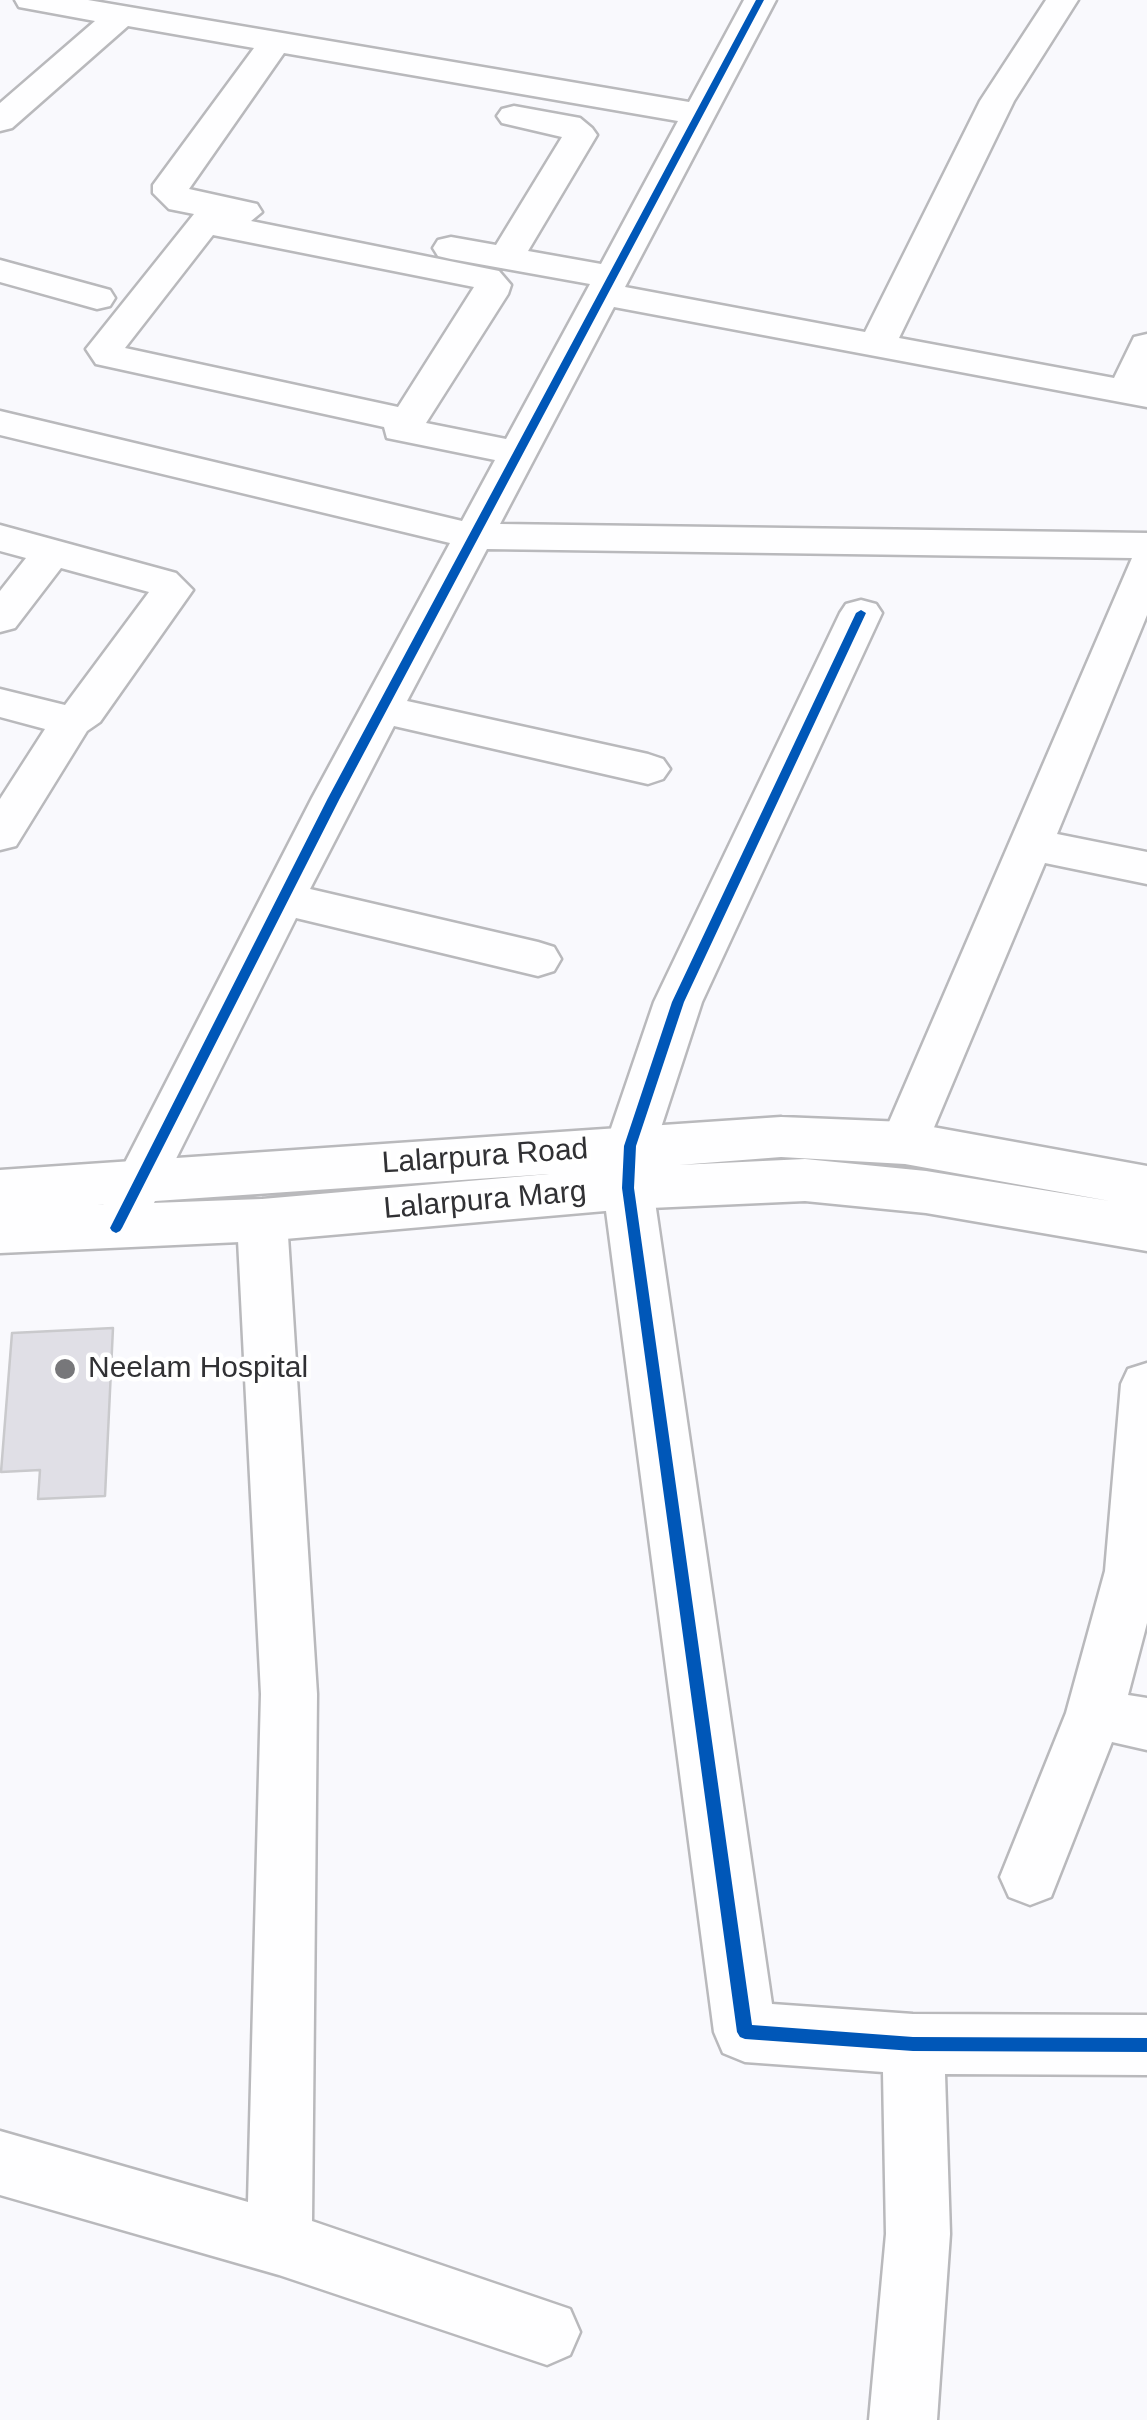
<!DOCTYPE html>
<style>
body{margin:0}
canvas{display:block;background:#f9f9fd}
</style>
<canvas width="1147" height="2420"></canvas>
<script>
const ctx = document.querySelector('canvas').getContext('2d');
ctx.lineJoin = 'round';
function paint(path, color) { ctx.fillStyle = color; ctx.fill(path, 'evenodd'); }
const shape = rows => new Path2D(rows.map(r => 'M' + r).join(''));
function strokePath(path, color, width, dash) { ctx.strokeStyle = color; ctx.lineWidth = width; ctx.lineCap = dash ? 'butt' : 'round'; ctx.setLineDash(dash || []); ctx.stroke(path); }
function write(font, color, halo, rows, align = 'center') {
  ctx.font = font + ' Arial,sans-serif'; ctx.lineWidth = 9; ctx.setLineDash([]); ctx.textBaseline = 'middle'; ctx.strokeStyle = halo; ctx.fillStyle = color; for (const [text, x, y, turn = 0] of rows) {
    ctx.save(); ctx.translate(x, y); ctx.rotate((+turn || 0) * Math.PI / 180); ctx.textAlign = isNaN(turn) ? turn : align; if (halo) ctx.strokeText(text, 0, 0); ctx.fillText(text, 0, 0); ctx.restore();
  }
}
const building = shape([
 [113,1328,105,1496,38,1499,40,1470,1,1472,12,1333,113,1328]
]);
const street = shape([
 [15,0,88,0,689,102,744,0,776,0,625,287,865,332,980,101,1046,0,1078,0,1014,101,899,338,1114,378,1134,337,1147,334,1147,407,614,307,500,524,1147,533,1147,615,1057,834,1147,852,1147,884,1045,863,922,1156,905,1162,888,1156,880,1143,1132,558,487,549,407,701,648,754,663,759,670,769,663,779,648,784,394,726,310,889,538,942,554,947,561,959,554,971,538,976,296,918,139,1233,121,1239,103,1233,96,1219,312,798,450,543,0,435,0,411,462,521,495,460,387,438,384,427,96,364,86,349,194,214,169,209,153,193,153,185,254,48,128,26,12,128,0,131,0,103,95,21,19,7,15,0],
 [284,53,678,121,601,264,528,251,597,135,592,128,580,118,514,106,502,109,497,116,502,123,562,137,496,245,451,237,438,240,433,248,438,256,451,259,590,284,506,439,426,423,508,294,511,285,499,271,251,221,262,212,257,204,189,189,284,53],
 [213,235,474,287,398,407,125,348,213,235],
 [0,260,110,290,115,298,110,306,97,309,0,282,0,260],
 [0,525,176,573,193,590,100,722,87,731,16,846,0,850,0,799,45,729,0,717,0,689,65,705,149,592,61,568,15,628,0,632,0,591,26,558,0,551,0,525],
 [861,600,876,604,882,613,702,1002,655,1146,653,1188,772,2004,913,2014,1147,2015,1147,2075,945,2074,950,2234,937,2420,869,2420,886,2234,883,2072,745,2062,723,2053,714,2032,603,1188,605,1146,654,1002,840,613,846,604,861,600],
 [262,1200,280,1206,287,1220,317,1694,312,2221,570,2309,580,2332,570,2355,547,2365,279,2275,0,2195,0,2131,248,2202,261,1694,237,1220,244,1206,262,1200],
 [1147,1363,1147,1623,1128,1695,1147,1698,1147,1750,1112,1742,1051,1897,1030,1905,1009,1897,1000,1877,1066,1713,1105,1571,1121,1384,1128,1369,1147,1363]
]);
const secondary = shape([
 [781,1117,905,1122,1147,1166,1147,1251,926,1213,805,1201,628,1209,262,1241,0,1253,0,1170,781,1117],
 [781,1157,905,1164,1110,1201,926,1171,805,1159,679,1165,781,1157],
 [549,1174,262,1199,97,1205,549,1174]
]);
const cycleway = shape([
 [756,0,764,0,340,798,122,1228,120,1231,116,1233,112,1231,110,1228,328,798,756,0],
 [861,610,866,613,684,1002,636,1146,634,1188,752,2025,913,2037,1147,2038,1147,2052,913,2051,745,2039,740,2037,737,2032,622,1188,624,1146,672,1002,856,613,861,610]
]);
const markers = [
 [65,1369,12,"#77777a"]
];
const streetNames = [
 ["Lalarpura Road",485,1157,-4],
 ["Lalarpura Marg",485,1201,-5]
];
const poiNames = [
 ["Neelam Hospital",88,1369]
];
paint(building, '#e0dfe6');
strokePath(building, '#c9c9cc', 2.5);
strokePath(street, '#b9b9bc', 5);
strokePath(secondary, '#b9b9bc', 5);
paint(street, '#fefeff');
paint(secondary, '#fefeff');
paint(cycleway, '#0057b8');
for (const [x, y, r, color] of markers) { const dot = new Path2D(); dot.arc(x, y, r, 0, 2 * Math.PI); ctx.fillStyle = color; ctx.fill(dot); strokePath(dot, '#fff', 4); }
write('30px', '#313134', '#fff', streetNames);
write('30px', '#313134', '#fff', poiNames, 'left');
</script>
